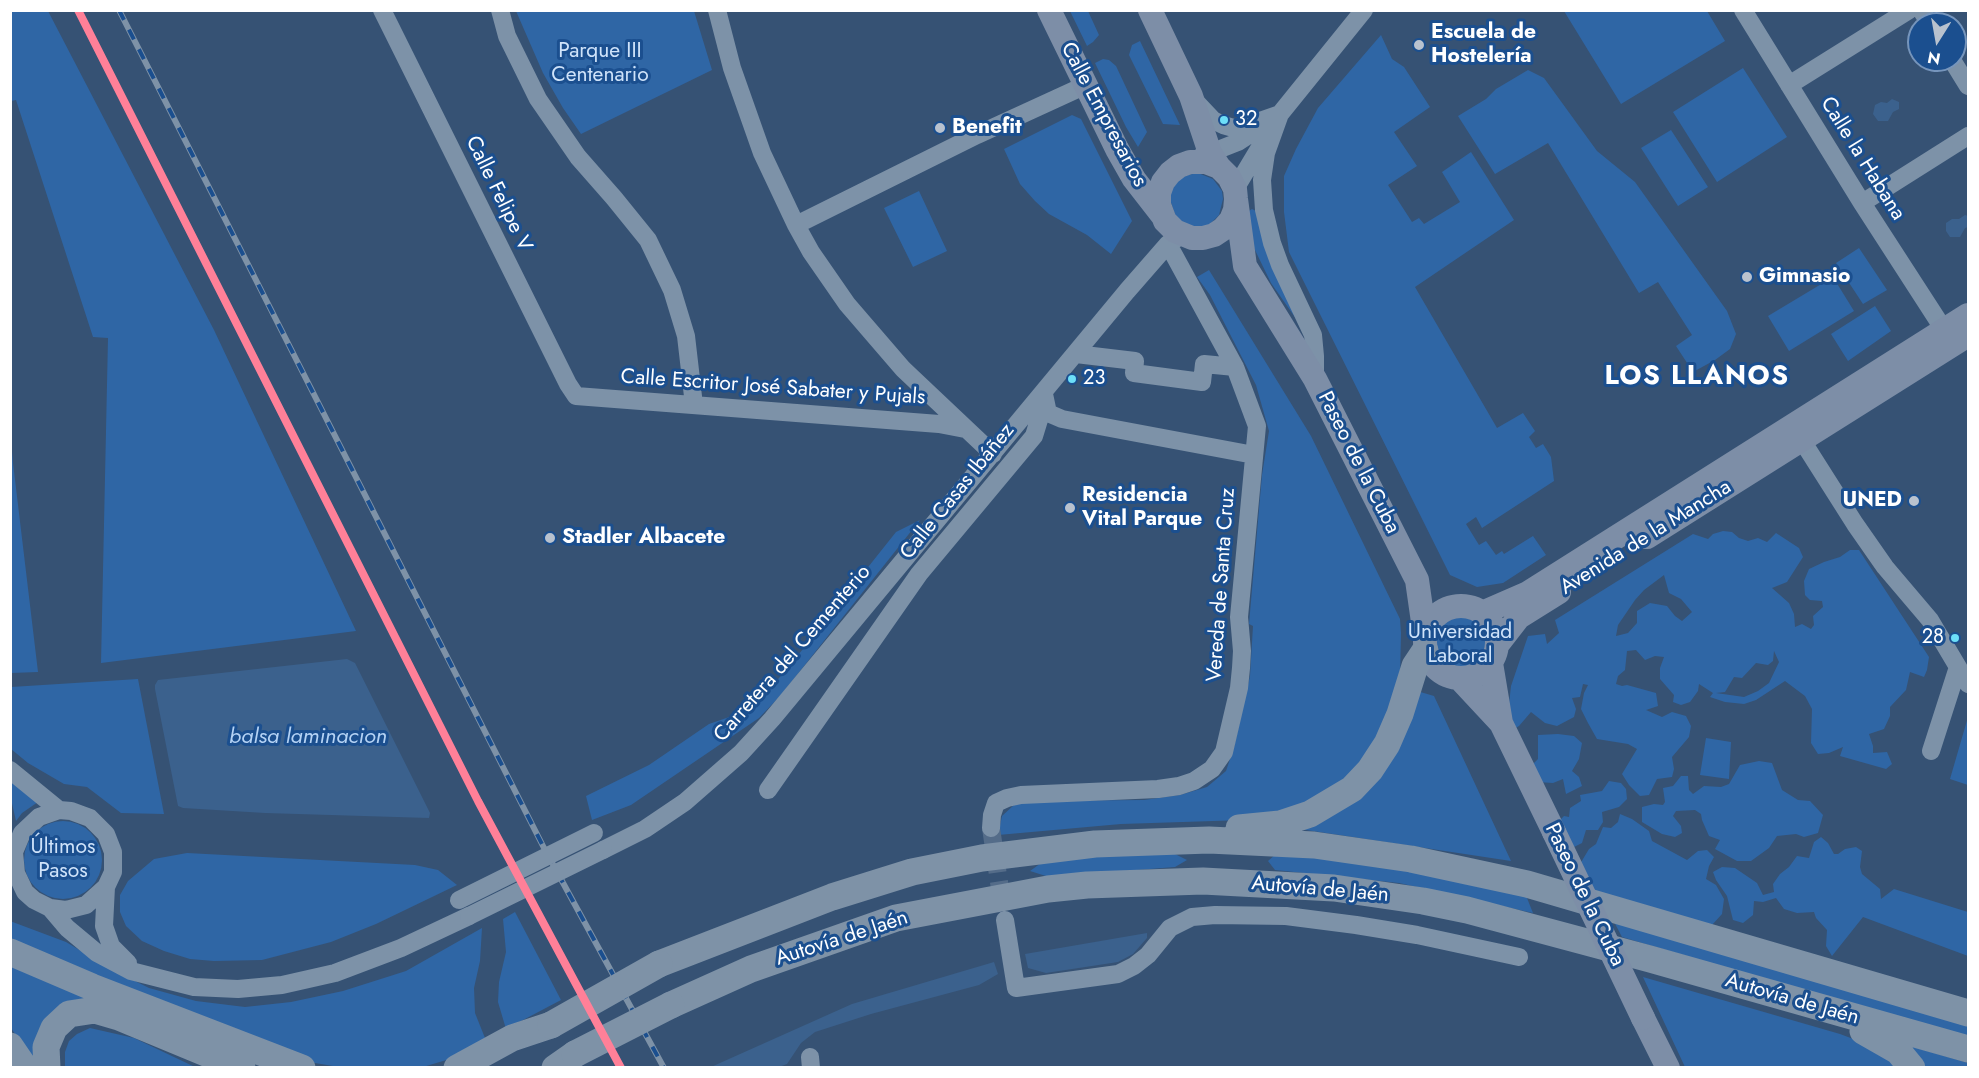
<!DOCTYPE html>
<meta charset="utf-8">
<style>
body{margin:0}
#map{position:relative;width:1979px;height:1078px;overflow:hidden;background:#365274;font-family:Jost,sans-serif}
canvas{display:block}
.frame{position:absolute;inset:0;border:12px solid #fff;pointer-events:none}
.north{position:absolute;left:1907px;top:12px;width:60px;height:60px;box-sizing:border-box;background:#1b4f8f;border:2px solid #7695bc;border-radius:50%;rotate:191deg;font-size:16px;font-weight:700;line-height:24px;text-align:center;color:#fff}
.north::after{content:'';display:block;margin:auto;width:21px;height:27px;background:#b9c2ce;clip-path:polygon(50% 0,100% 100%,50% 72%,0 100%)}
</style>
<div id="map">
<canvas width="1979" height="1078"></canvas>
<div class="frame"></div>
<div class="north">N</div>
</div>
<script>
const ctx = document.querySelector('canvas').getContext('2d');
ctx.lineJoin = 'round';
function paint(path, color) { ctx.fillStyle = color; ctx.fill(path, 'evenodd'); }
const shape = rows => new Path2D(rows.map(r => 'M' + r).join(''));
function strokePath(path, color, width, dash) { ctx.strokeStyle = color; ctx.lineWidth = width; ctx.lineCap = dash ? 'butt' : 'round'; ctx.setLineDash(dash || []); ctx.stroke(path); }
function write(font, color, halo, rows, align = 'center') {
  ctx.font = font + ' Jost,sans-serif'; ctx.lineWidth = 6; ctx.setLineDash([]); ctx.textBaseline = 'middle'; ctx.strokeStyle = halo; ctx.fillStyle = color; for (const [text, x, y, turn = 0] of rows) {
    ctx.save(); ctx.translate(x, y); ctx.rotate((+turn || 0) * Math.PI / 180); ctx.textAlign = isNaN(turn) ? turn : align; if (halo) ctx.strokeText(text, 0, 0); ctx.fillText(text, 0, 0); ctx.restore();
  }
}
const green = shape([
 [10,11,48,11,214,330,356,631,101,663,108,338,93,337,16,100,11,101],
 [516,11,694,11,712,70,581,134,563,108,543,73],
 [1070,11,1088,11,1099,35,1093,42,1087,46],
 [1564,11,1707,11,1725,41,1621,104],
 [1381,35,1392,59,1404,67,1430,107,1394,132,1417,166,1388,185,1412,222,1419,218,1424,224,1460,202,1442,172,1471,152,1514,220,1415,287,1497,428,1523,413,1535,431,1529,437,1536,448,1543,444,1551,457,1554,481,1482,528,1476,517,1466,524,1479,545,1486,541,1496,555,1502,551,1504,554,1533,536,1546,555,1503,583,1477,587,1450,575,1289,252,1284,212,1284,176,1296,149,1318,108],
 [1140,41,1180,125,1163,124,1129,55,1132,45],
 [1103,59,1109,60,1116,66,1147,132,1138,147,1126,127,1095,63],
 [1743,68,1787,137,1717,182,1673,112],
 [1528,70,1544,78,1597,151,1635,182,1727,311,1736,334,1730,349,1715,360,1693,372,1676,346,1692,335,1658,282,1639,293,1548,143,1495,174,1458,116,1486,99,1496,89],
 [1072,115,1081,119,1132,221,1111,254,1087,235,1049,214,1035,201,1020,184,1004,149],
 [1671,130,1708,187,1678,206,1641,148],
 [1198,173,1213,179,1222,191,1223,199,1219,215,1208,226,1200,228,1178,223,1168,194,1182,176],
 [919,191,947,251,913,267,884,208],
 [1252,209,1256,211,1299,323,1271,283,1254,248,1247,212],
 [1859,248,1887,290,1863,304,1836,263],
 [1209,270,1311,436,1400,619,1401,633,1400,680,1379,738,1348,778,1307,807,1244,820,1121,824,998,835,1002,816,1015,804,1025,801,1144,800,1180,795,1207,787,1226,771,1234,747,1250,676,1253,626,1249,624,1262,475,1269,431,1256,385,1210,295,1197,277],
 [1833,277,1854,311,1789,351,1768,316],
 [1875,306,1891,331,1848,361,1831,334],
 [10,429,13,463,38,672,11,673],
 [920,520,781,695,759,718,631,805,592,820,586,796,649,765,709,724,735,715,755,705,787,669,896,532],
 [1723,531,1732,532,1739,538,1748,541,1758,538,1767,542,1776,533,1799,548,1803,557,1787,582,1772,588,1789,603,1794,614,1795,627,1802,624,1811,629,1814,625,1813,616,1823,607,1822,601,1810,600,1805,595,1804,581,1809,569,1824,562,1840,557,1850,550,1859,550,1929,657,1927,670,1924,677,1910,672,1906,690,1890,707,1890,716,1884,729,1869,734,1873,746,1873,753,1887,752,1892,764,1886,769,1840,756,1843,747,1829,753,1818,754,1811,743,1812,709,1805,696,1785,681,1756,700,1744,704,1725,702,1710,697,1713,693,1699,684,1698,691,1690,702,1681,705,1673,702,1674,695,1660,679,1660,668,1664,657,1655,656,1645,660,1636,650,1627,651,1625,670,1618,676,1616,684,1622,686,1627,685,1656,693,1658,706,1646,710,1662,717,1672,712,1686,716,1691,726,1689,737,1672,757,1674,769,1672,777,1657,779,1649,795,1640,796,1629,785,1622,774,1637,749,1628,744,1597,739,1588,723,1581,709,1584,693,1588,685,1583,684,1580,697,1572,698,1576,709,1574,717,1557,726,1545,723,1531,712,1519,726,1512,730,1509,704,1511,686,1528,636,1545,634,1547,644,1559,633,1555,620,1693,534,1708,539,1713,534],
 [1664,575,1669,593,1681,599,1692,612,1682,621,1675,616,1667,606,1650,603,1637,611,1637,623,1628,633,1616,636,1618,625,1635,600,1644,590],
 [1774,651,1779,662,1769,683,1758,691,1744,697,1716,693,1725,692,1734,677,1742,678,1756,663,1768,665,1773,661],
 '1432 645a28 28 0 1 1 56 0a28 28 0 1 1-56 0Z',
 [138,679,164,814,121,813,87,787,64,784,28,763,11,749,11,687],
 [1417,691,1434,696,1511,861,1293,828,1320,817],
 [1968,717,1968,785,1950,779],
 [1558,734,1574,736,1582,743,1579,759,1572,771,1579,777,1582,786,1566,794,1563,779,1553,783,1538,782,1531,766,1538,759,1538,735],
 [1706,738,1731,742,1729,779,1700,775],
 [1759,761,1772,763,1782,790,1798,800,1810,801,1823,815,1818,833,1804,837,1796,834,1777,836,1769,848,1751,861,1737,861,1715,849,1720,840,1709,836,1702,820,1701,814,1695,810,1676,811,1673,816,1681,826,1682,833,1675,837,1662,834,1642,822,1642,807,1654,804,1663,805,1665,802,1663,788,1673,786,1681,776,1688,776,1689,790,1693,794,1704,786,1721,787,1729,784,1740,765],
 [10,779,38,802,22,813,16,821,11,799],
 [1609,781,1621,783,1626,789,1627,799,1619,807,1602,812,1603,822,1598,830,1586,830,1582,843,1572,848,1558,822,1564,816,1569,817,1570,808,1581,801,1580,795,1602,791],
 [1620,814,1632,819,1649,831,1652,841,1687,860,1698,851,1707,850,1714,857,1709,866,1706,879,1716,885,1724,899,1722,914,1712,925,1593,892,1580,864,1589,849,1596,844,1603,827,1611,828,1618,822],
 '24 860a39 39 0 1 1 78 0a39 39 0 1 1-78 0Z',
 [1821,837,1828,843,1834,854,1838,854,1845,849,1856,847,1862,851,1860,867,1862,874,1880,889,1881,899,1894,889,1968,912,1968,956,1863,917,1832,956,1826,946,1827,930,1816,918,1814,912,1797,913,1784,909,1776,898,1763,902,1754,901,1753,915,1743,923,1733,920,1727,896,1716,880,1713,872,1722,867,1735,868,1757,883,1763,895,1774,892,1773,884,1780,874,1789,867,1797,856,1809,858,1814,842],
 [1167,850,1187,860,1175,867,1049,877,1030,871,1048,858],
 [187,853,415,865,438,870,457,885,376,924,331,942,262,960,214,961,190,959,164,951,142,941,126,926,120,912,120,895,128,881,154,859],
 [1277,853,1317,855,1525,893,1533,913,1399,883,1275,870,1268,861],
 [515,912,561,1000,506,1029,498,1002,499,982,506,952,503,919],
 [1611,916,1968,1020,1968,1040,1622,937],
 [10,921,66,942,115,971,149,988,196,1001,245,1007,291,1002,343,991,406,971,482,928,480,961,474,988,475,1013,485,1038,463,1055,423,1067,339,1067,309,1062,11,944],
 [10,963,94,1000,34,1062,11,1028],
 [1643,977,1840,1034,1864,1043,1898,1067,1685,1067],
 [90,1028,134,1038,195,1067,65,1068,65,1052,69,1041,77,1034],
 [1901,1043,1968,1063,1968,1067,1922,1067]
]);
const water = shape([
 [1892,99,1899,102,1899,109,1893,112,1888,121,1878,121,1873,114,1875,105,1881,102,1887,103],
 [1965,215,1968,216,1968,227,1965,228,1960,237,1950,237,1946,231,1946,223,1952,219,1959,219],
 [347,659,355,663,430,813,429,818,265,813,183,808,178,806,155,689,155,685,158,680],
 [1147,933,1147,938,1133,954,1118,962,1046,973,1028,968,1025,954],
 [994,962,998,974,979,985,871,1014,815,1032,801,1043,787,1064,779,1067,711,1067,852,1004]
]);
const minorTunnel = shape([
 [991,828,1003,909]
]);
const minor = shape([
 [382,10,568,384,576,396,939,424,965,429],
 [500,10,507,36,538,99,578,157,614,198,648,240,672,290,686,336,694,405],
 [717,10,732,68,762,153,796,225,811,252,847,304,903,369,993,454],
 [1743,10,1862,203,1937,319,1943,331],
 [1921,10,1930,24],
 [1952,60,1968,86],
 [1789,85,1909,10],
 [1195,101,1213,120,1223,125,1237,129,1280,114],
 [1280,114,1266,153,1262,180,1264,210,1272,243,1280,265,1313,335,1315,356,1315,379],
 [1200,157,1238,142,1258,129],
 [1235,189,1280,114,1364,10],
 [1862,203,1968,136],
 [796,225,977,135,1086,85],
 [1076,354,1135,361,1134,373,1202,382,1204,364,1235,367],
 [1044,394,1048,413,1062,419,1254,455],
 [1796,431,1855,524,1885,567,1930,620,1968,684],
 [1931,751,1958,667],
 [10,770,59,810,71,811,90,818,106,834,113,852,113,872,106,887,86,905,66,910,50,908,34,900,25,892,16,873,14,852,22,833,39,817,59,810],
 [768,790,919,574,1034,436,1042,410,1044,394],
 [991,828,992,815,996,803,1007,798,1021,795,1158,789,1179,786,1194,781,1212,769,1224,752,1239,688,1241,668,1242,651,1239,617,1257,426,1235,367,1168,244],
 [603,850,645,829,685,802,741,753,772,719,1127,291,1168,244,1182,235],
 [106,887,104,926,111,946,128,963],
 [50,908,67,928,97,953,131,971,194,987,238,989,282,985,335,973,401,948,469,916],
 [1005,920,1016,988,1118,974,1134,966,1148,955,1170,928,1192,917,1215,915,1286,916,1356,925,1417,935,1519,957],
 [810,1057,811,1068]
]);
const major = shape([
 [1049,10,1117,149,1134,179,1162,215],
 [1150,10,1191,96,1210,153,1219,167],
 [1236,199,1235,210,1231,220,1223,229,1214,235,1203,238,1192,238,1175,231,1165,221,1159,205,1159,193,1163,182,1170,173,1179,166,1190,162,1206,162,1219,167,1229,177,1235,189,1236,199,1245,266,1315,379,1417,580,1425,636],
 [1647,537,1968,335],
 '1425 642a36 36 0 1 1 72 0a36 36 0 1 1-72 0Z',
 [1482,613,1528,593,1968,315],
 [1498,644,1519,617,1559,592],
 [1491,663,1501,723],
 [1460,679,1501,723,1554,832],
 [1643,1018,1668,1068]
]);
const highway = shape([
 [1239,828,1280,824,1310,814,1352,789,1370,770,1387,744,1400,714,1415,666,1425,651],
 [10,952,92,987,302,1068],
 [659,964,832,897,912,872,982,858,1095,844,1209,840,1314,845,1411,859,1527,884,1968,1013],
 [671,1005,751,969,896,918,1048,889,1087,885,1203,881,1334,888,1423,901,1467,910,1650,959,1968,1049],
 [1863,1031,1898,1051,1912,1068],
 [10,1046,25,1068],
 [47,1068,46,1047,54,1028,69,1014,95,1010,119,1017,242,1068],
 [457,1068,512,1038,551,1025],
 [555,1068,575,1054]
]);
const rail = shape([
 [119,10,544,848,664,1068]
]);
const minorBridge = shape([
 [459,900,594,833],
 [469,916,603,850]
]);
const majorBridge = shape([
 [1554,832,1643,1018]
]);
const highwayBridge = shape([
 [551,1025,659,964],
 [575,1054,671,1005]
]);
const rail1 = shape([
 [78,10,478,801,621,1068]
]);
const markers = [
 [1419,45,6,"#b9c2ce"],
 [1224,120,5,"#6ddff8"],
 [940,128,6,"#b9c2ce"],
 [1747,277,6,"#b9c2ce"],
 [1072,379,5,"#6ddff8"],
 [1914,501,6,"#b9c2ce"],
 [1070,508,6,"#b9c2ce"],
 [550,538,6,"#b9c2ce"],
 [1955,638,5,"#6ddff8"]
];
const busNames = [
 ["32",1235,120],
 ["23",1083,379],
 ["28",1944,638,"right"]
];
const poiNames = [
 ["Escuela de",1431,33],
 ["Hostelería",1431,57],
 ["Benefit",952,128],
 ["Gimnasio",1759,277],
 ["Residencia",1082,496],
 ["Vital Parque",1082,520],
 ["UNED",1902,501,"right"],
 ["Stadler Albacete",562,538]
];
const parkNames = [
 ["Parque III",600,52],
 ["Centenario",600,76],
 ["Universidad",1460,633],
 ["Laboral",1460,657],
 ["Últimos",63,848],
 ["Pasos",63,872]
];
const streetNames = [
 ["Calle Empresarios",1103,115,62],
 ["Calle la Habana",1862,159,58],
 ["Calle Felipe V",498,194,64],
 ["Calle Escritor José Sabater y Pujals",773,388,4],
 ["Paseo de la Cuba",1358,463,63],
 ["Calle Casas Ibáñez",958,492,-51],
 ["Avenida de la Mancha",1646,538,-32],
 ["Vereda de Santa Cruz",1222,585,-86],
 ["Carretera del Cementerio",793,654,-49],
 ["Autovía de Jaén",1320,890,5],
 ["Paseo de la Cuba",1584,895,64],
 ["Autovía de Jaén",842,939,-18],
 ["Autovía de Jaén",1792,1000,16]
];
const waterNames = [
 ["balsa laminacion",308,738]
];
const districtNames = [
 ["LOS LLANOS",1697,377]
];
paint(green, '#2f66a5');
paint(water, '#3b618d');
strokePath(minorTunnel, '#546c89', 18, [18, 9]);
strokePath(minor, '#7d92a8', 18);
strokePath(major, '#7d8ea7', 24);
strokePath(highway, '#7e92a7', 27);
strokePath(rail, '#7e92a7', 6);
strokePath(rail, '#1b4f8f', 4, [11]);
strokePath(minorBridge, '#7d92a8', 18);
strokePath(majorBridge, '#7d8ea7', 24);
strokePath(highwayBridge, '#7e92a7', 27);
strokePath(rail1, '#ff8098', 8);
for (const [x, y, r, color] of markers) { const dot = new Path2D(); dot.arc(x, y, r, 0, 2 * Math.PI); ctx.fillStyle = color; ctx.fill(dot); strokePath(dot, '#1b4f8f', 2); }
write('20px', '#fff', '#1b4f8f', busNames, 'left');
write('bold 21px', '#fff', '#1b4f8f', poiNames, 'left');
write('21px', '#cfe3fa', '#1b4f8f', parkNames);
write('21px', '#fff', '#1b4f8f', streetNames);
write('italic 22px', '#b5d3f5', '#1b4f8f', waterNames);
ctx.letterSpacing = '1.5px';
write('bold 27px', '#fff', '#1b4f8f', districtNames);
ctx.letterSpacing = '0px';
</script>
